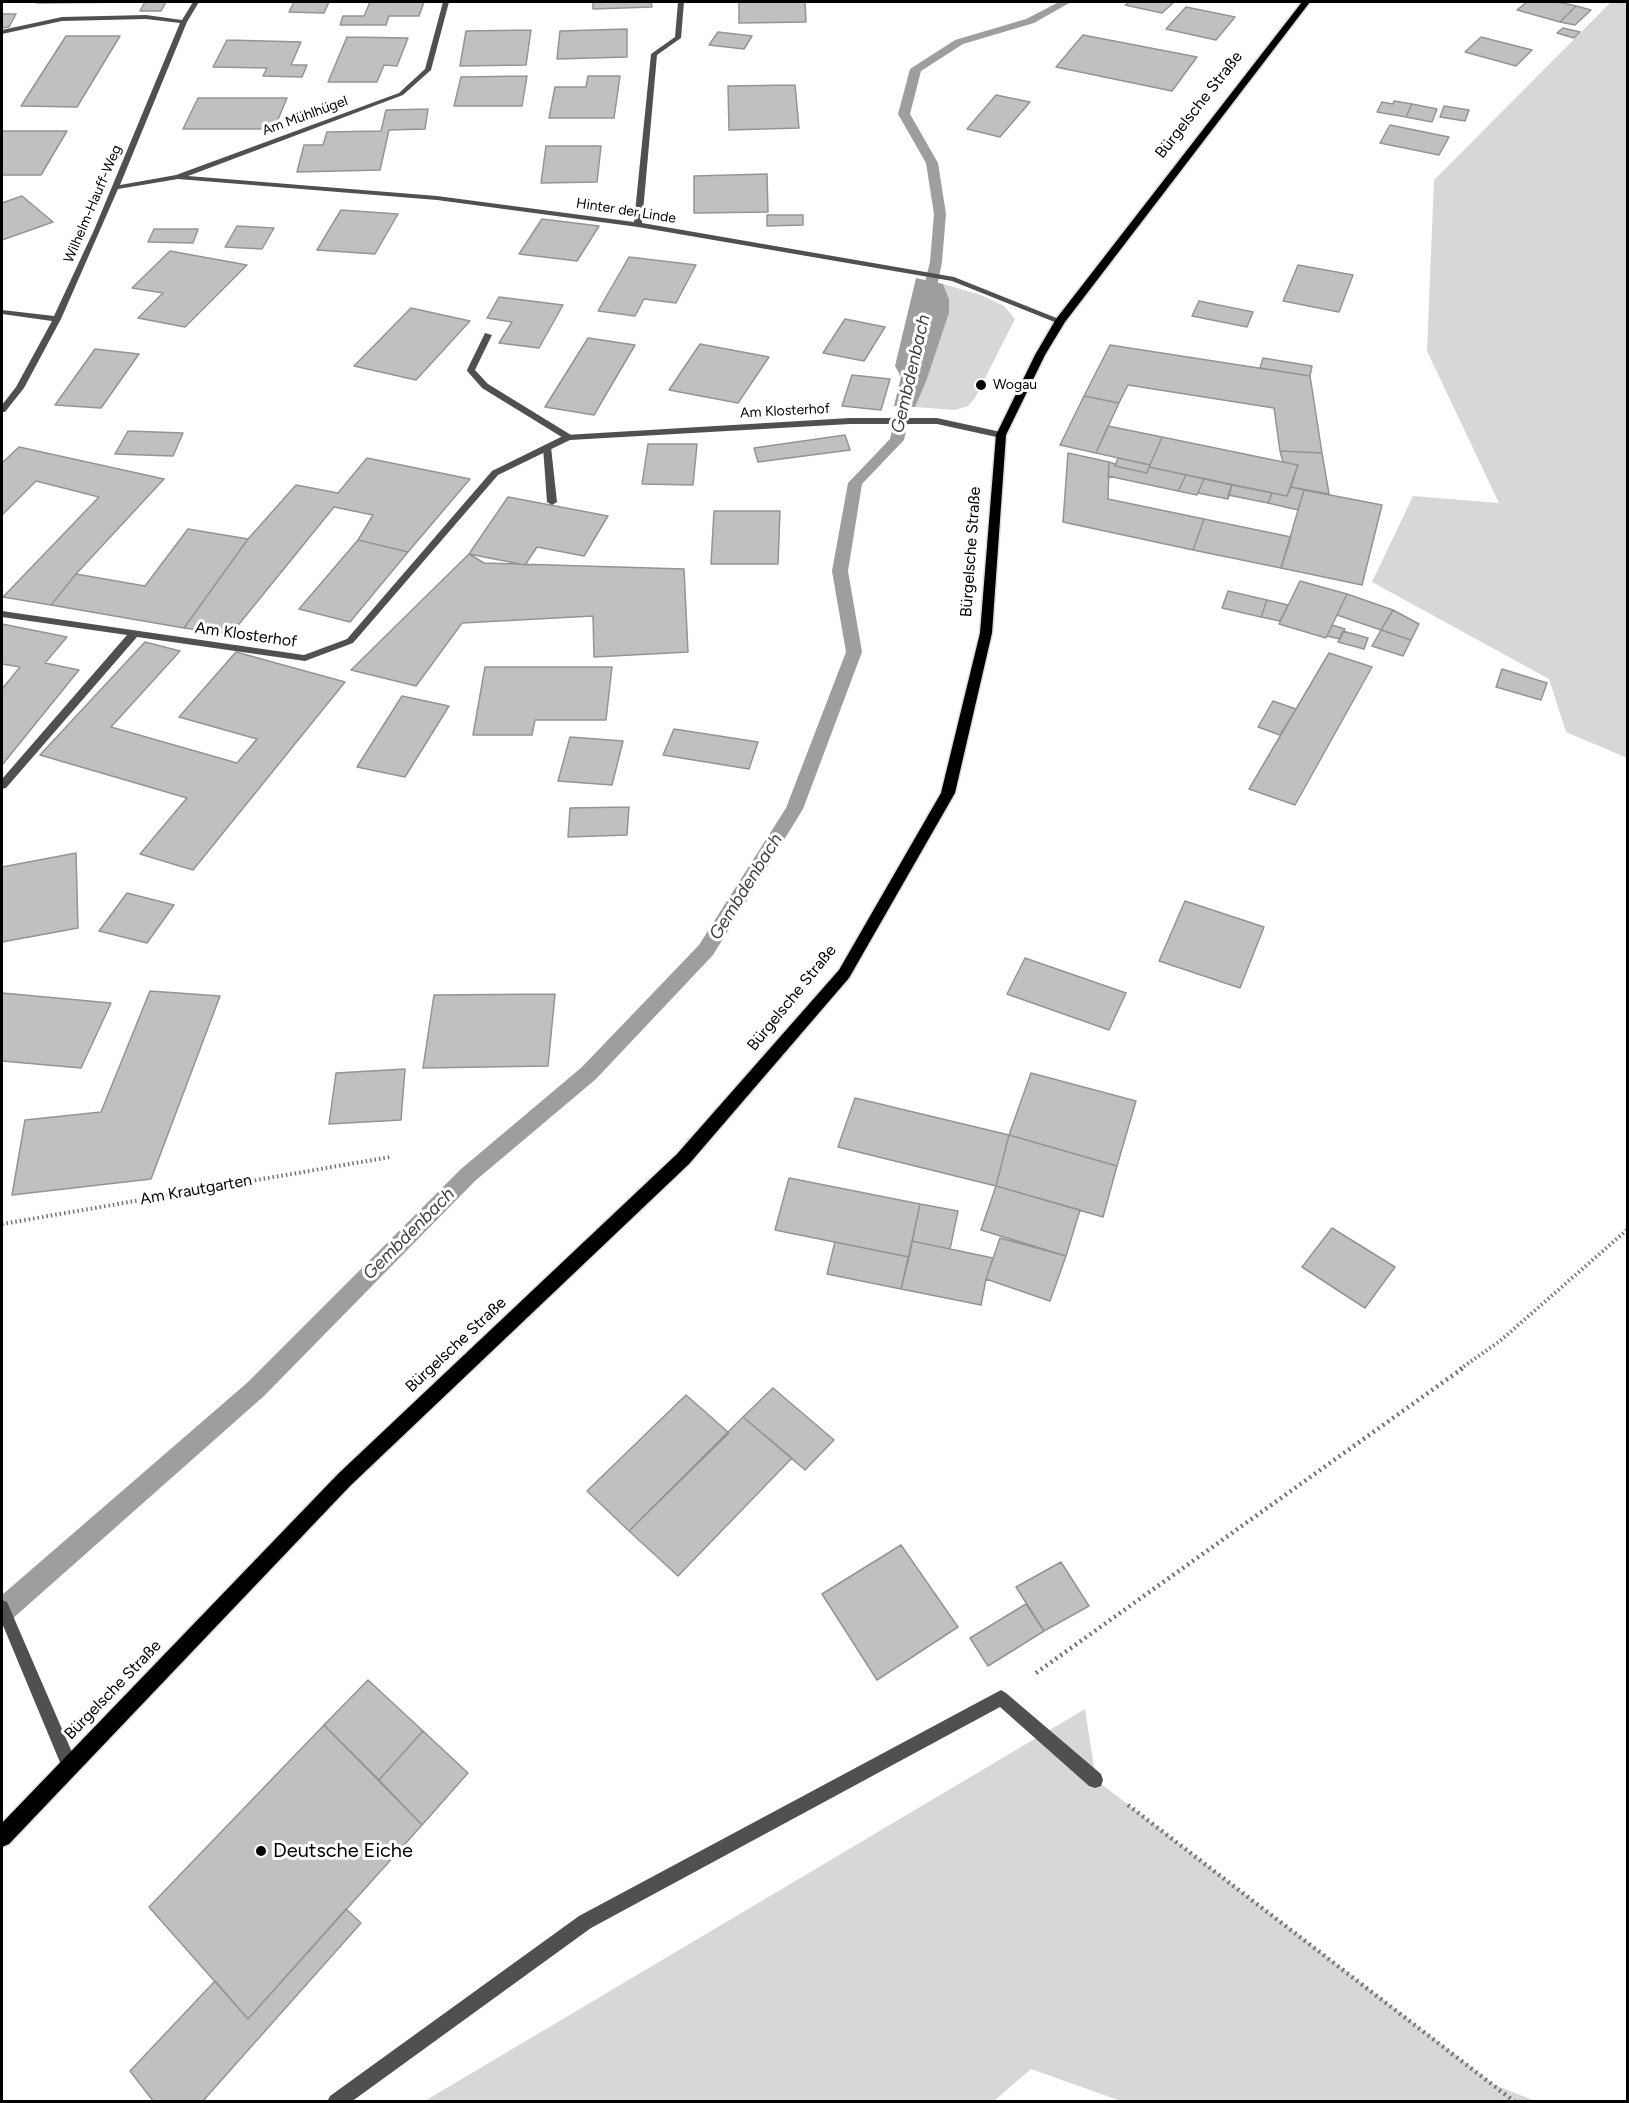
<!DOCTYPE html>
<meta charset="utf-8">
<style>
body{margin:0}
#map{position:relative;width:1629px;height:2103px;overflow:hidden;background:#fff;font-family:Figtree,sans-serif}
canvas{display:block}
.frame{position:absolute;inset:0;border:3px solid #000;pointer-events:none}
</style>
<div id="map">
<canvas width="1629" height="2103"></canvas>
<div class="frame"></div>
</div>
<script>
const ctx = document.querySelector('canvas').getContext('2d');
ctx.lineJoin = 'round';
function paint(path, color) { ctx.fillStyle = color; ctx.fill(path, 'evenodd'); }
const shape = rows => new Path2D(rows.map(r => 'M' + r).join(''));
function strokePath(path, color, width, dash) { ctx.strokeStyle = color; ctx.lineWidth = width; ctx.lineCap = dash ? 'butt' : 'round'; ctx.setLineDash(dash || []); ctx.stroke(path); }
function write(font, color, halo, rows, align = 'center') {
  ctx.font = font + ' Figtree,sans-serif'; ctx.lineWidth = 6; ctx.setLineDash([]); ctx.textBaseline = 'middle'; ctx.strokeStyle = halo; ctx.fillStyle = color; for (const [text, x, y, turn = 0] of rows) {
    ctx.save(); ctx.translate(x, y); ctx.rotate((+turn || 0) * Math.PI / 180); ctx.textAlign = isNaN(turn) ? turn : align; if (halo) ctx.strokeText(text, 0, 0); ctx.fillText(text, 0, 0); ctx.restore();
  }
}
const green = shape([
 [1611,2,1628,2,1627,758,1566,732,1549,679,1372,582,1413,496,1499,503,1427,351,1434,180],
 [943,284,981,295,1004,306,1015,319,975,398,968,406,955,410,915,407,926,382,949,313,949,299],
 [1085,1709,1096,1780,1495,2085,1535,2101,1121,2101,1031,2069,994,2101,423,2102]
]);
const water = shape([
 [916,278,943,284,949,299,949,313,926,382,915,407,894,406,901,377,895,366]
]);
const stream = shape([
 [1059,2,1071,2,1034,23,963,44,921,71,910,114,938,163,946,214,942,262,933,306,931,309,921,309,919,306,930,262,934,214,926,163,898,114,910,69,955,40,1026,19,1059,2],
 [910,377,917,381,904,440,862,484,848,571,862,652,803,809,713,955,596,1079,475,1181,264,1396,11,1620,2,1623,2,1595,248,1382,461,1169,582,1067,699,945,786,808,846,652,832,571,848,483,890,439,903,381,910,377]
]);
const building = shape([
 [38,2,135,2,37,3,38,2],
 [145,2,166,2,161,11,140,11,145,2],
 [294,2,329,2,324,13,289,12,294,2],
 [370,2,424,2,419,16,389,16,386,25,340,25,343,16,364,16,370,2],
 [593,2,651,2,652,7,593,9,593,2],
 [739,2,805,2,806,22,739,23,739,2],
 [1129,2,1168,2,1173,3,1162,13,1125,5,1129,2],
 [1527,2,1558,2,1576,6,1560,22,1517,10,1527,2],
 [1576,6,1591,10,1575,25,1560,22,1576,6],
 [1186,7,1235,17,1216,40,1166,29,1186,7],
 [2,14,16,14,9,27,2,28,2,14],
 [1563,28,1580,32,1574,38,1557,33,1563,28],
 [627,29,627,57,557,59,560,31,627,29],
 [531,30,526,65,460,66,466,31,531,30],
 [718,32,752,36,744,49,709,45,718,32],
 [1083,35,1197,57,1172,91,1056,67,1083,35],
 [66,36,120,36,77,107,21,106,66,36],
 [347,37,408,38,397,66,384,65,377,82,328,82,347,37],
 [1481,37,1532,50,1516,66,1465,52,1481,37],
 [227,40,301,42,291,65,307,65,302,77,263,76,267,68,213,67,227,40],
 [527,76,522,106,454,106,461,77,527,76],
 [588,76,620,76,614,118,549,118,555,87,586,87,588,76],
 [795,85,799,128,729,130,728,86,795,85],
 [996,95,1030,102,1000,137,967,129,996,95],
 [198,98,287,98,274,129,183,129,198,98],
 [1394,101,1412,104,1406,117,1377,112,1382,102,1393,104,1394,101],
 [1412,104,1437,109,1432,122,1406,117,1412,104],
 [1444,106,1469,110,1465,121,1440,117,1444,106],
 [428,109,425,129,389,130,380,170,297,172,304,145,323,145,327,132,381,131,386,110,428,109],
 [1390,125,1449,137,1439,155,1380,143,1390,125],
 [2,131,67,131,41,175,2,175,2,131],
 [546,146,601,146,597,182,541,183,546,146],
 [767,174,768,212,694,213,694,176,767,174],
 [22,196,53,222,2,240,2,203,22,196],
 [341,210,398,214,375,254,317,250,341,210],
 [767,215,803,215,803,225,767,226,767,215],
 [542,219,599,226,577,261,519,254,542,219],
 [237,226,274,228,262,249,225,247,237,226],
 [154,229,198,229,193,243,148,242,154,229],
 [170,251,247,265,185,327,138,318,163,293,132,288,170,251],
 [629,257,696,265,676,303,644,299,635,316,598,311,629,257],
 [1298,265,1353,275,1339,312,1283,301,1298,265],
 [499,297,563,305,539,348,499,343,512,322,487,318,499,297],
 [1199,301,1253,312,1247,327,1192,316,1199,301],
 [411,308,470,321,416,380,354,366,411,308],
 [845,319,885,327,864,361,823,353,845,319],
 [588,338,635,345,594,415,545,407,588,338],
 [700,344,769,357,738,403,669,390,700,344],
 [1110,345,1310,376,1322,453,1280,451,1274,408,1128,385,1119,403,1084,396,1110,345],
 [95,349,139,354,101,408,55,405,95,349],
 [1263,358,1312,366,1310,376,1260,368,1263,358],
 [852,375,890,379,881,410,842,406,852,375],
 [1084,396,1119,403,1096,453,1060,445,1084,396],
 [1108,426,1162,437,1150,465,1096,453,1108,426],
 [128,431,183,433,173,456,115,454,128,431],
 [845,435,850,450,758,462,754,448,845,435],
 [1162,437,1283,462,1298,465,1287,496,1149,467,1162,437],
 [648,444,697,444,693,485,642,484,648,444],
 [19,447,164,479,76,574,51,605,3,597,99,497,36,481,2,515,2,463,19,447],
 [1280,451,1322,453,1329,494,1291,487,1298,465,1283,462,1280,451],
 [1068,453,1109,462,1108,499,1204,519,1193,550,1063,522,1068,453],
 [367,458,470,479,408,552,358,540,373,515,334,507,231,634,184,628,248,539,296,485,338,493,367,458],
 [1118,458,1150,465,1147,473,1115,466,1118,458],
 [1109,462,1115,464,1115,466,1147,473,1149,467,1186,475,1178,491,1108,476,1109,462],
 [1186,475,1204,479,1197,495,1178,491,1186,475],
 [1204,479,1232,485,1228,499,1198,493,1204,479],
 [1232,485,1272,493,1268,503,1228,495,1232,485],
 [1291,487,1304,490,1298,510,1268,503,1272,493,1287,496,1291,487],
 [1304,490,1382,505,1362,585,1281,568,1304,490],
 [508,497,608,516,584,556,537,547,525,565,469,554,508,497],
 [714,511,780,511,778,564,711,564,714,511],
 [1204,519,1291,537,1281,568,1193,550,1204,519],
 [188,529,248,539,184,628,51,605,76,574,145,586,188,529],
 [358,540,408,552,350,622,299,609,358,540],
 [469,554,484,563,684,569,688,652,594,657,593,616,462,623,416,686,351,670,469,554],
 [1300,581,1347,594,1326,638,1279,624,1300,581],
 [1228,591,1267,600,1261,617,1222,608,1228,591],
 [1347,594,1393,610,1381,630,1337,615,1347,594],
 [1267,600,1288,605,1280,621,1261,617,1267,600],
 [1393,610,1419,624,1411,640,1381,630,1393,610],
 [2,624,67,637,45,663,79,670,2,765,2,689,20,667,2,664,2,624],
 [1332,625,1345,629,1340,639,1327,636,1332,625],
 [1381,630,1411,640,1403,656,1372,646,1381,630],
 [1343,631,1368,638,1364,649,1338,642,1343,631],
 [145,642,180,651,111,727,237,763,257,739,179,717,236,652,345,682,193,870,140,854,187,798,40,755,145,642],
 [1329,653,1372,667,1295,805,1249,789,1329,653],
 [485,667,612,667,606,720,535,720,532,735,473,735,485,667],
 [1502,669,1547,683,1541,700,1496,687,1502,669],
 [402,696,449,706,405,777,357,767,402,696],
 [1273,701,1296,709,1280,735,1258,727,1273,701],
 [674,729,758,742,749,769,663,755,674,729],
 [570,737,623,741,612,785,558,781,570,737],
 [629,807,627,835,568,837,570,808,629,807],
 [76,853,78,928,2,942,2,867,76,853],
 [127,893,174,905,147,943,99,931,127,893],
 [1185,901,1264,927,1240,988,1159,961,1185,901],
 [1025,958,1126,993,1109,1030,1007,994,1025,958],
 [150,991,220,996,151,1179,12,1195,25,1120,101,1112,150,991],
 [2,993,111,1003,81,1068,2,1061,2,993],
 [555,994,548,1066,423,1068,434,995,555,994],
 [405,1069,401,1120,329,1124,336,1073,405,1069],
 [1031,1073,1136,1101,1117,1166,1009,1135,1031,1073],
 [855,1098,1009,1135,996,1186,838,1147,855,1098],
 [1009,1135,1117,1166,1103,1217,996,1186,1009,1135],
 [789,1178,920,1204,909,1257,775,1230,789,1178],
 [996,1186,1080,1210,1066,1256,981,1230,996,1186],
 [920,1204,958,1211,950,1249,912,1241,920,1204],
 [1332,1228,1395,1267,1365,1308,1302,1267,1332,1228],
 [1000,1238,1066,1256,1050,1301,986,1279,1000,1238],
 [912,1241,993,1258,986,1279,981,1305,901,1289,912,1241],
 [835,1242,909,1257,901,1289,827,1274,835,1242],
 [773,1388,834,1440,805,1470,743,1417,773,1388],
 [686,1395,729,1433,629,1531,587,1491,686,1395],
 [743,1417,792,1458,678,1576,629,1531,743,1417],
 [901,1545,958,1627,877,1680,822,1594,901,1545],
 [1061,1562,1089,1606,1044,1631,1016,1587,1061,1562],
 [1026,1604,1044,1631,988,1666,970,1638,1026,1604],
 [368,1680,423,1731,379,1780,324,1725,368,1680],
 [324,1725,422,1825,248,2019,149,1907,324,1725],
 [423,1731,468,1773,422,1825,379,1780,423,1731],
 [346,1909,361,1923,202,2102,154,2102,130,2071,215,1981,248,2019,346,1909]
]);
const pathFar1 = shape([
 [2,1224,390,1157],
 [1460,1369,1500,1341,1628,1229]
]);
const path = shape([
 [1036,1673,1463,1368],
 [1128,1805,1515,2102]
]);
const service = shape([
 [485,333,492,335,475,370,488,384,571,435,571,439,565,439,482,388,468,372,467,370,485,333],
 [547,444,551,447,557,502,552,505,547,502,543,447,547,444]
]);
const minor = shape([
 [193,2,199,2,187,22,120,185,176,175,399,93,425,69,443,2,449,2,431,70,403,95,188,176,437,196,634,222,651,54,675,37,678,2,684,2,681,38,657,55,642,223,954,277,1064,321,1057,323,952,281,638,227,437,200,178,179,118,189,61,319,24,388,5,412,2,412,2,405,16,387,52,321,2,314,2,310,54,316,94,230,180,23,146,19,62,21,2,34,2,30,62,17,146,15,182,20,193,2],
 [850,418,937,418,1001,432,1005,435,1001,438,937,424,850,424,570,440,498,475,353,643,305,661,137,637,6,788,2,789,2,779,127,635,2,617,2,611,304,655,347,639,492,471,565,435,850,418],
 [2,1600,7,1602,78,1766,76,1772,70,1774,64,1772,2,1623,2,1600],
 [1001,1690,1006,1693,1101,1774,1103,1780,1101,1786,1095,1788,1089,1786,1000,1707,591,1928,351,2102,327,2102,330,2096,579,1916,1001,1690]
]);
const primary = shape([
 [1302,2,1310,2,1065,322,1045,355,1006,435,992,633,955,793,849,978,689,1164,350,1486,9,1844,2,1847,2,1823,338,1474,677,1154,839,970,941,793,980,633,996,435,1035,355,1056,319,1302,2]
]);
const markers = [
 [981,385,6,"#000"],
 [261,1851,6,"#000"]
];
const farStreetnames = [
 ["Am Mühlhügel",305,116,-20],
 ["Wilhelm-Hauff-Weg",93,204,-67],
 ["Hinter der Linde",626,211,9],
 ["Am Klosterhof",785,411,-3]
];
const farPoinames = [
 ["Wogau",993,385]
];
const streetNames = [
 ["Bürgelsche Straße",1199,105,-52],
 ["Bürgelsche Straße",971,552,-86],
 ["Am Klosterhof",246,635,8],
 ["Bürgelsche Straße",792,998,-51],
 ["Am Krautgarten",196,1190,-10],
 ["Bürgelsche Straße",456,1345,-43],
 ["Bürgelsche Straße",113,1690,-46]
];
const waterNames = [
 ["Gembdenbach",911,374,-77],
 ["Gembdenbach",746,887,-58],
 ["Gembdenbach",409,1234,-45]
];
const nearPoinames = [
 ["Deutsche Eiche",273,1851]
];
paint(green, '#d7d7d7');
paint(water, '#9e9e9e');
paint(stream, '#9e9e9e');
paint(building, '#c0c0c0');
strokePath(building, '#949494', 1.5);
strokePath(primary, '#dbdbdb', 3);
strokePath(pathFar1, '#727272', 4, [1.5, 3]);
strokePath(path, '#727272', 4.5, [2, 4]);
paint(service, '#505050');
paint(minor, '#505050');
paint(primary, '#000');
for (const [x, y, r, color] of markers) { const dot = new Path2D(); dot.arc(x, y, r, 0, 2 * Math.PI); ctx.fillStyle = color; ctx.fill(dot); strokePath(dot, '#fff', 2); }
write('14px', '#000', '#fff', farStreetnames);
write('14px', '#000', '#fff', farPoinames, 'left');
write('16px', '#000', '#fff', streetNames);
write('italic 18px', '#3f3f3f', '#fff', waterNames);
write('20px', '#000', '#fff', nearPoinames, 'left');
</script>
